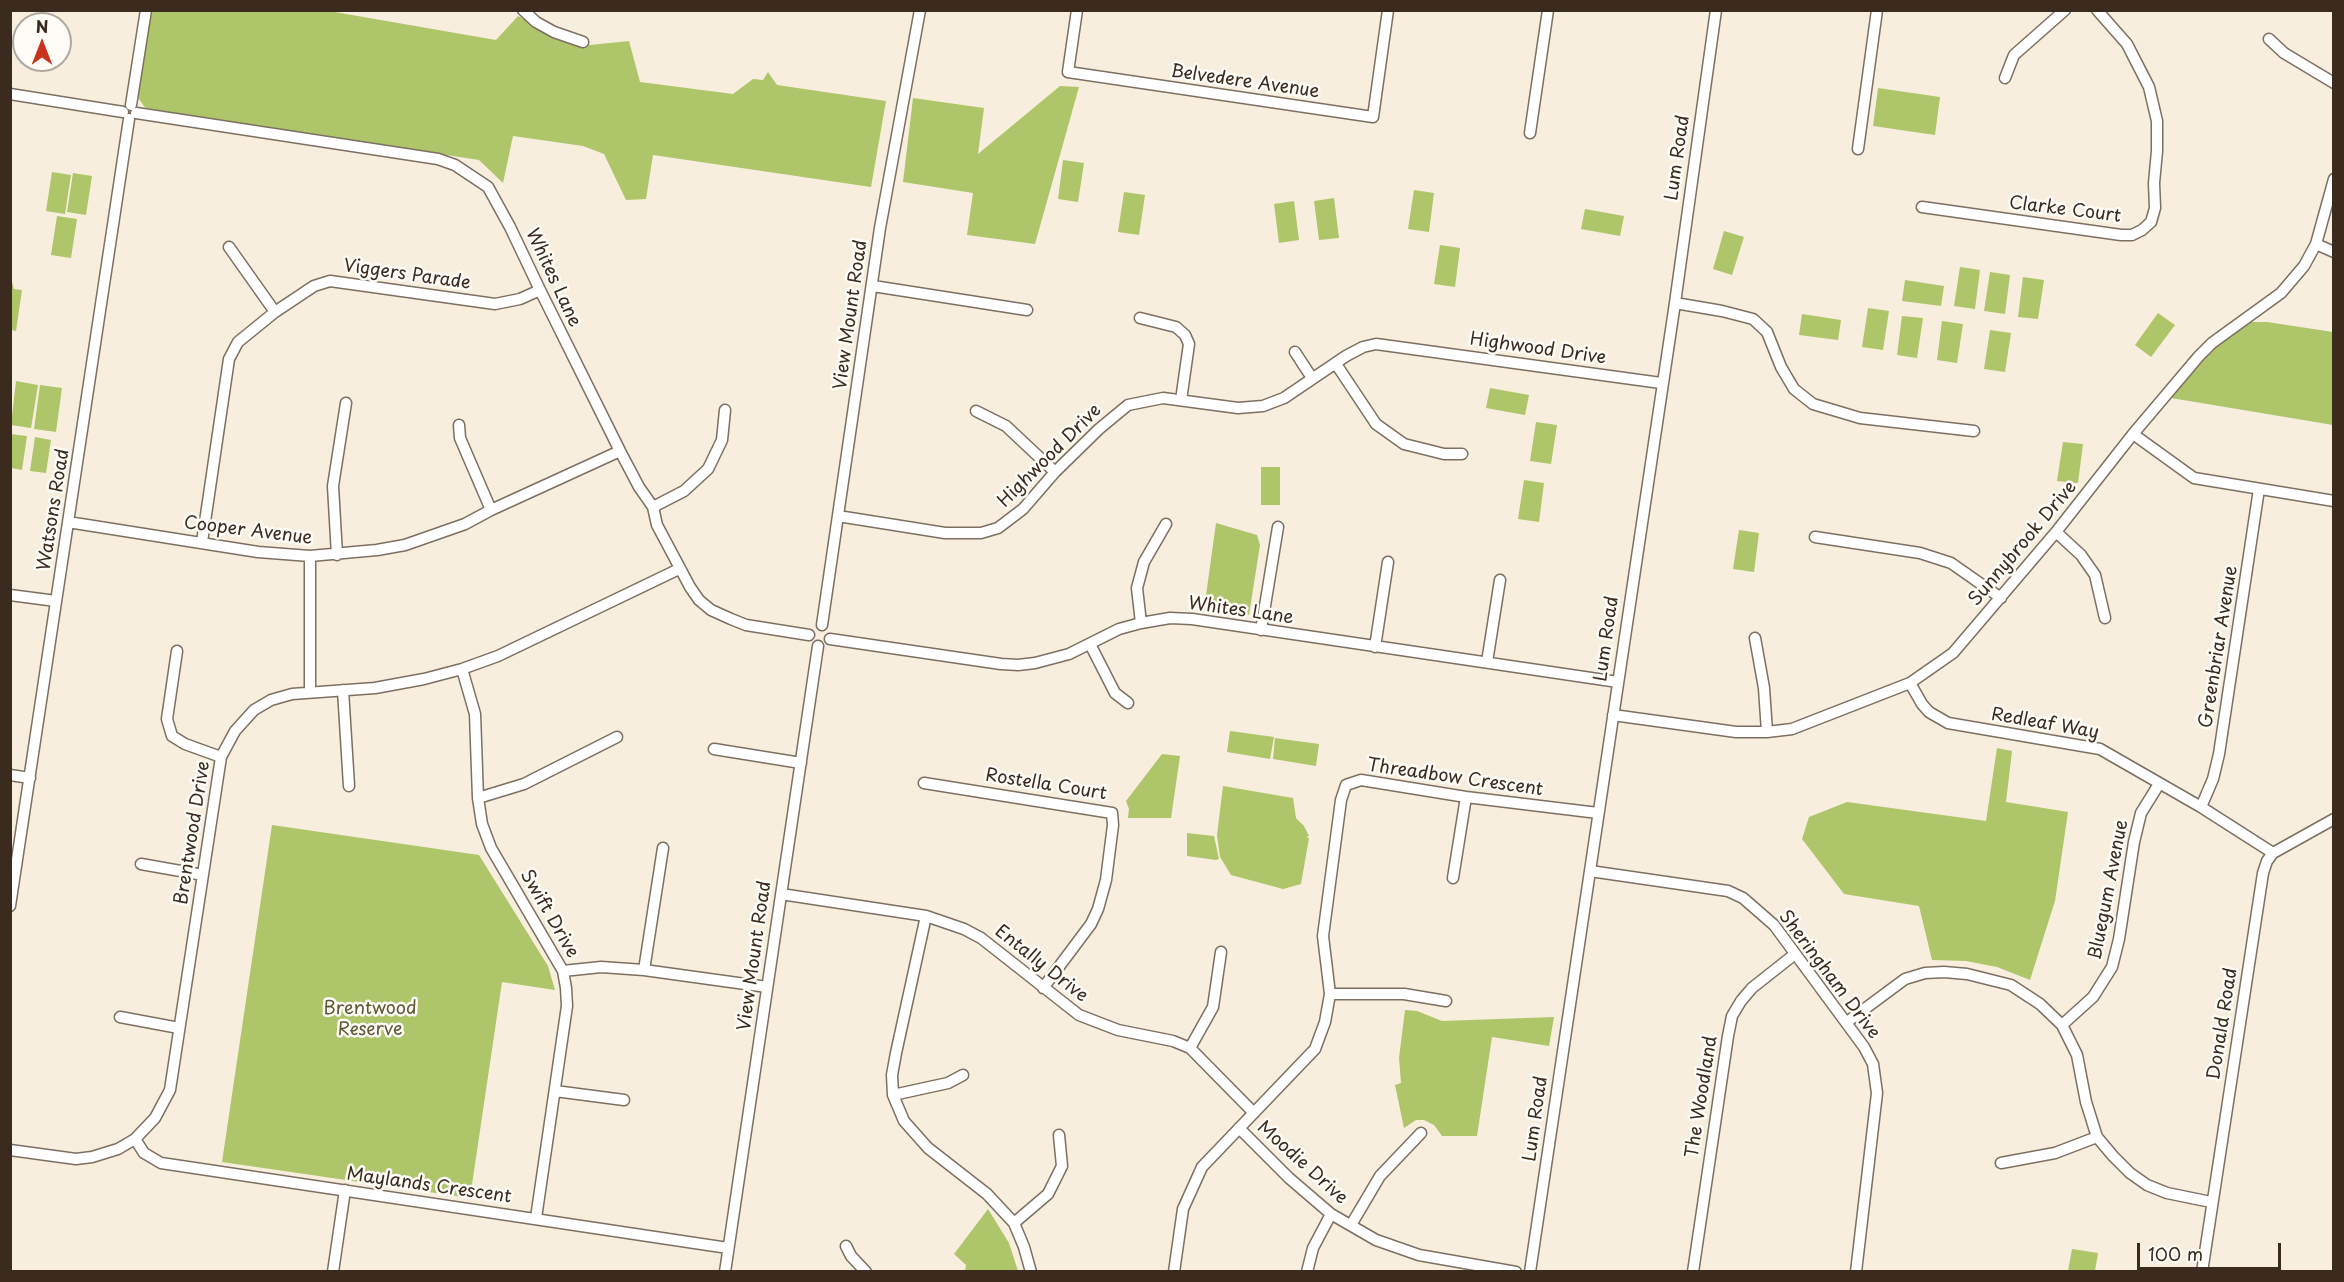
<!DOCTYPE html>
<style>
body{margin:0}
#map{position:relative;width:2344px;height:1282px;overflow:hidden;background:#f8eedd;font-family:"Playpen Sans",sans-serif}
canvas{display:block}
.frame{position:absolute;inset:0;border:12px solid #3b2a1e;pointer-events:none}
.north{position:absolute;left:12px;top:12px;width:60px;height:60px;box-sizing:border-box;background:#fdfcf7;border:2px solid #afa8a0;border-radius:50%;rotate:0deg;font-size:16px;font-weight:700;line-height:24px;text-align:center;color:#3b2a1e}
.north::after{content:'';display:block;margin:auto;width:21px;height:27px;background:#c8321e;clip-path:polygon(50% 0,100% 100%,50% 72%,0 100%)}
.scale{position:absolute;left:2137px;top:1243px;width:144px;height:27px;box-sizing:border-box;border:3px solid #3b2a1e;border-top:0;padding-left:8px;font-size:18px;line-height:21px;white-space:nowrap;color:#3b2a1e;-webkit-text-stroke:4px #fdfcf7;paint-order:stroke}
</style>
<div id="map">
<canvas width="2344" height="1282"></canvas>
<div class="frame"></div>
<div class="north">N</div>
<div class="scale">100 m</div>
</div>
<script>
const ctx = document.querySelector('canvas').getContext('2d');
ctx.lineJoin = 'round';
function paint(path, color) { ctx.fillStyle = color; ctx.fill(path, 'evenodd'); }
const shape = rows => new Path2D(rows.map(r => 'M' + r).join(''));
function strokePath(path, color, width, dash) { ctx.strokeStyle = color; ctx.lineWidth = width; ctx.lineCap = dash ? 'butt' : 'round'; ctx.setLineDash(dash || []); ctx.stroke(path); }
function write(font, color, halo, rows, align = 'center') {
  ctx.font = font + ' "Playpen Sans",sans-serif'; ctx.lineWidth = 5; ctx.setLineDash([]); ctx.textBaseline = 'middle'; ctx.strokeStyle = halo; ctx.fillStyle = color; for (const [text, x, y, turn = 0] of rows) {
    ctx.save(); ctx.translate(x, y); ctx.rotate((+turn || 0) * Math.PI / 180); ctx.textAlign = isNaN(turn) ? turn : align; if (halo) ctx.strokeText(text, 0, 0); ctx.fillText(text, 0, 0); ctx.restore();
  }
}
const green = shape([
 [323,10,496,40,518,16,564,39,590,45,629,41,640,82,733,94,753,79,763,80,768,72,777,85,886,101,871,187,653,155,646,199,626,200,604,154,583,146,513,136,503,183,479,160,146,109,137,96,152,11],
 [1060,86,1079,87,1035,244,967,235,973,193,903,182,913,98,984,108,978,154],
 [1878,88,1940,97,1935,135,1873,126],
 [1063,160,1084,163,1078,202,1058,199],
 [52,172,71,175,65,214,46,211],
 [73,173,92,176,86,215,67,212],
 [1414,190,1434,193,1429,232,1408,229],
 [1124,192,1145,195,1139,235,1118,232],
 [1334,198,1339,238,1319,240,1314,201],
 [1294,201,1299,240,1279,243,1274,204],
 [1585,209,1624,216,1620,236,1581,229],
 [57,216,77,219,71,258,51,255],
 [1724,231,1744,237,1732,275,1713,269],
 [1440,245,1460,248,1455,287,1434,284],
 [1960,267,1980,270,1975,309,1954,306],
 [1990,272,2010,275,2005,314,1984,311],
 [2023,277,2044,280,2038,319,2018,317],
 [11,278,14,289,22,290,16,331,11,330],
 [1905,280,1944,286,1941,306,1902,301],
 [1868,308,1889,311,1883,350,1862,347],
 [2158,313,2175,325,2151,357,2135,345],
 [1802,314,1841,320,1838,340,1799,335],
 [1902,316,1923,318,1917,358,1897,355],
 [1942,321,1963,324,1957,363,1937,360],
 [2243,322,2267,322,2333,332,2333,425,2165,397,2212,343],
 [1990,330,2011,333,2005,372,1984,369],
 [16,381,38,385,31,428,11,425],
 [40,385,62,388,56,432,34,429],
 [1490,388,1529,395,1525,415,1486,408],
 [1536,422,1557,425,1551,464,1530,461],
 [11,434,27,436,22,470,11,468],
 [35,437,51,440,46,473,30,471],
 [2063,442,2083,444,2078,483,2057,481],
 [1261,467,1280,467,1280,505,1261,505],
 [1524,480,1544,483,1539,522,1518,519],
 [1216,523,1257,535,1260,545,1249,615,1204,610],
 [1739,530,1759,533,1754,572,1733,569],
 [1230,731,1274,737,1270,759,1227,752],
 [1275,738,1319,744,1316,766,1273,759],
 [1997,748,2012,751,2006,802,2068,812,2055,901,2030,980,1997,967,1966,961,1932,960,1919,906,1844,894,1802,839,1809,817,1847,802,1986,821],
 [1162,754,1180,756,1171,818,1128,818,1129,809,1126,801],
 [1223,786,1293,798,1296,818,1304,826,1309,836,1306,837,1309,838,1301,884,1283,889,1231,875,1220,857,1217,835],
 [272,825,479,855,548,966,555,990,502,982,470,1198,222,1162],
 [1187,833,1214,836,1219,859,1216,860,1187,856],
 [1405,1010,1417,1011,1442,1021,1554,1017,1549,1046,1492,1037,1477,1136,1442,1136,1434,1125,1424,1120,1416,1120,1404,1128,1395,1085,1401,1083,1399,1058],
 [988,1209,1009,1243,1018,1271,965,1271,966,1265,954,1254],
 [2072,1249,2098,1253,2095,1271,2068,1271]
]);
const minor = shape([
 [523,10,536,22,554,32,583,42],
 [1077,10,1068,72,1373,117,1388,10],
 [2269,39,2284,53,2334,83],
 [2005,78,2014,55,2065,10],
 [10,94,123,112],
 [131,105,146,10],
 [136,113,438,159,455,165,488,187,510,227,540,290,620,451,639,487,653,507,657,525,690,587,699,600,711,610,731,619,746,625,809,635],
 [1530,133,1548,10],
 [1858,149,1877,10],
 [1922,207,2121,235,2132,235,2142,230,2151,222,2155,208,2154,183,2157,151,2157,121,2149,87,2127,44,2097,10],
 [2316,244,2334,252],
 [229,247,275,312],
 [873,286,1027,310],
 [1675,303,1722,311,1753,319,1767,332,1781,367,1794,389,1813,404,1860,418,1974,431],
 [1140,318,1176,327,1185,335,1189,344,1181,400],
 [1295,352,1312,378],
 [1336,364,1376,424,1404,444,1444,454,1462,454],
 [976,411,1006,426,1055,472],
 [459,425,460,438,491,510],
 [2133,434,2194,478,2334,501],
 [653,507,684,491,708,469,722,440,725,410],
 [838,516,945,533,981,533,998,528,1023,509,1055,472,1099,429,1128,405,1163,398,1238,408,1263,406,1284,398,1346,356,1363,347,1376,344,1661,383],
 [68,522,258,552,310,556,377,550,405,545,465,524,491,510,620,451],
 [2056,532,2081,555,2095,575,2105,618],
 [1815,537,1920,553,1951,563,2001,598],
 [202,542,229,359,238,342,275,312,314,286,330,281,495,304,520,299,540,290],
 [337,555,333,486,346,403],
 [10,595,56,601],
 [1141,623,1137,588,1144,562,1166,524],
 [822,625,880,228,920,10],
 [1261,630,1278,527],
 [1755,638,1764,688,1767,732],
 [830,639,1001,664,1018,665,1035,663,1069,654,1119,629,1141,623,1170,618,1192,619,1618,682],
 [1090,644,1115,693,1128,703],
 [1375,647,1388,562],
 [177,651,167,719,172,736,185,744,221,757],
 [1487,662,1500,580],
 [462,669,475,714,478,798,482,824,491,848,563,971,566,988,567,1006,536,1218],
 [1910,683,1922,704,1929,712,1948,723,2100,749,2201,807,2273,853],
 [343,690,349,786],
 [310,691,310,556],
 [1613,715,1736,732,1767,732,1792,729,1910,683,1953,653,2056,532,2133,434,2199,356,2212,343,2281,293,2304,266,2316,244,2334,179],
 [714,749,801,763],
 [10,775,30,778],
 [924,783,1112,813,1113,825,1106,880,1098,909,1091,924,1043,988],
 [478,798,524,784,617,737],
 [2201,807,2213,779,2219,754,2259,489],
 [141,864,203,875],
 [1590,871,1728,891,1743,898,1774,925,1864,1047,1873,1064,1877,1093,1856,1272],
 [1453,878,1466,797],
 [781,894,926,916,964,929,981,938,1079,1015,1118,1030,1173,1041,1190,1048,1254,1113],
 [10,906,129,119],
 [926,916,896,1053,892,1075,893,1095,904,1121,928,1148,987,1194,1014,1223,1024,1247,1031,1272],
 [644,970,663,848],
 [563,971,601,967,644,970,767,987],
 [1330,994,1404,994,1446,1001],
 [120,1017,179,1028],
 [1847,1022,1905,979,1925,973,1944,972,1967,974,2011,985,2040,1004,2062,1025,2077,1055,2086,1102,2097,1137,2113,1156,2130,1173,2147,1185,2167,1193,2211,1202],
 [2062,1025,2093,997,2112,967,2119,939,2134,842,2141,813,2159,784],
 [1190,1048,1213,1007,1221,952],
 [555,1091,624,1100],
 [893,1095,948,1083,963,1075],
 [1239,1128,1289,1178,1331,1214,1376,1240,1419,1255,1516,1272],
 [135,1139,144,1153,161,1163,728,1248],
 [10,1150,76,1159,92,1157,118,1149,135,1139,155,1118,170,1090,221,757,235,731,254,710,271,700,292,694,375,688,424,679,462,669,498,656,679,569],
 [2001,1163,2055,1153,2097,1137],
 [1014,1223,1048,1194,1062,1166,1059,1135],
 [1351,1225,1380,1176,1421,1133],
 [846,1246,851,1256,866,1272],
 [333,1272,345,1190],
 [725,1272,818,646],
 [1174,1272,1183,1209,1202,1167,1315,1049,1325,1022,1330,994,1323,936,1341,800,1346,785,1361,780,1466,797,1598,813],
 [1307,1272,1313,1248,1331,1214],
 [1530,1272,1675,303,1716,10],
 [1693,1272,1728,1036,1732,1016,1741,1001,1752,988,1795,954],
 [2202,1272,2263,873,2267,861,2273,853,2334,819]
]);
const streetNames = [
 ["Belvedere Avenue",1245,82,8],
 ["Lum Road",1678,158,-82],
 ["Clarke Court",2065,210,7],
 ["Viggers Parade",407,275,8],
 ["Whites Lane",553,278,65],
 ["View Mount Road",851,315,-82],
 ["Highwood Drive",1538,349,8],
 ["Highwood Drive",1050,456,-45],
 ["Watsons Road",54,510,-81],
 ["Cooper Avenue",248,531,7],
 ["Sunnybrook Drive",2023,544,-50],
 ["Whites Lane",1241,611,8],
 ["Lum Road",1607,639,-82],
 ["Greenbriar Avenue",2219,647,-81],
 ["Redleaf Way",2045,724,10],
 ["Threadbow Crescent",1455,778,8],
 ["Rostella Court",1046,785,9],
 ["Brentwood Drive",193,833,-81],
 ["Bluegum Avenue",2109,890,-79],
 ["Swift Drive",549,914,60],
 ["View Mount Road",755,956,-82],
 ["Entally Drive",1041,964,38],
 ["Sheringham Drive",1829,975,53],
 ["Donald Road",2223,1024,-81],
 ["The Woodland",1702,1097,-81],
 ["Lum Road",1536,1119,-82],
 ["Moodie Drive",1302,1163,42],
 ["Maylands Crescent",429,1186,8]
];
const parkNames = [
 ["Brentwood",370,1009],
 ["Reserve",370,1030]
];
paint(green, '#aec56a');
strokePath(minor, '#7d6f61', 13);
strokePath(minor, '#fff', 10);
write('18px', '#3b2a1e', '#fdfcf7', streetNames);
write('18px', '#5e5835', '#fdfcf7', parkNames);
</script>
